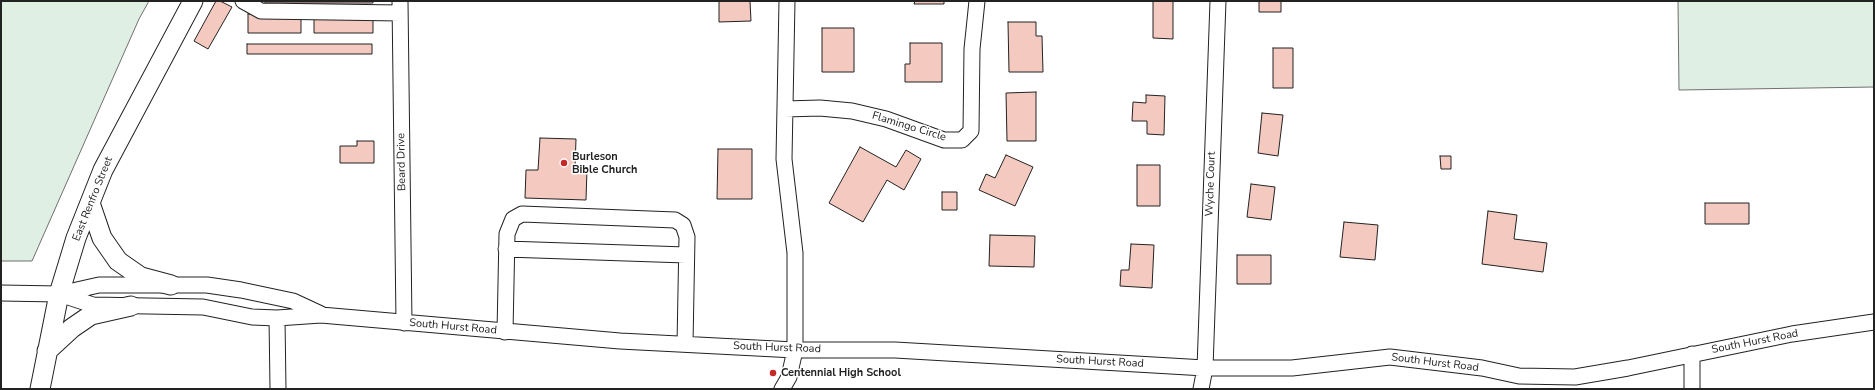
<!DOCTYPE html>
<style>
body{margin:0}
#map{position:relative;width:1875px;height:390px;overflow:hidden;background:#fff;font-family:"Nunito Sans",sans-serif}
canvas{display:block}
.frame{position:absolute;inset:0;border:2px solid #222;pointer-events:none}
</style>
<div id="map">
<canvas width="1875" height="390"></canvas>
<div class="frame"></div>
</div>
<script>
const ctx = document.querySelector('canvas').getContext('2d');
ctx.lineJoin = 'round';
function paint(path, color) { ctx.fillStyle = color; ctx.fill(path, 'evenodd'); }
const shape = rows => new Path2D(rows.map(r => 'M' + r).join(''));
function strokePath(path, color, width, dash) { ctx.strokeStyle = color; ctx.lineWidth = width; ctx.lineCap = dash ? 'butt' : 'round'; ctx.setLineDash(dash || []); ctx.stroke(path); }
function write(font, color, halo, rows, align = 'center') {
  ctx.font = font + ' "Nunito Sans",sans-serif'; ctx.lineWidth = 3; ctx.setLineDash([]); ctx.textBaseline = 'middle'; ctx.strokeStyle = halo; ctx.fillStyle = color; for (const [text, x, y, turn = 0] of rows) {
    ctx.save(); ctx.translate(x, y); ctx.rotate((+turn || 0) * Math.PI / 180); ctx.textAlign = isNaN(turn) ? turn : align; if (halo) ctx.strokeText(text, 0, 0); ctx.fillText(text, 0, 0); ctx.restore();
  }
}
const green = shape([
 [1,1,149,1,139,19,32,261,1,261,1,1],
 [1678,1,1874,1,1874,87,1679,90,1678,1]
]);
const building = shape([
 [216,1,220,1,232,7,208,49,194,41,216,1],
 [265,1,373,1,373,3,265,3,265,1],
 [719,1,750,1,751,21,719,22,719,1],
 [915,1,944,1,944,4,914,4,915,1],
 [1153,1,1173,1,1173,39,1153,38,1153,1],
 [1259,1,1281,1,1281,12,1259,12,1259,1],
 [248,14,301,14,301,33,248,33,248,14],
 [314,15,373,15,373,33,314,33,314,15],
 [1008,22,1036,22,1036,36,1042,36,1043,72,1009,72,1008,22],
 [822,28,854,28,854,72,822,72,822,28],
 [910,43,942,43,942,82,905,82,905,64,910,64,910,43],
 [247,44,372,44,372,54,247,54,247,44],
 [1273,48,1293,48,1293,88,1273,88,1273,48],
 [1036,92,1036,141,1007,141,1006,93,1036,92],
 [1146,95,1165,96,1164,135,1147,134,1147,121,1132,121,1133,102,1146,103,1146,95],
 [1262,113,1283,115,1278,156,1258,153,1262,113],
 [540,138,576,139,575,168,587,169,586,200,525,198,526,170,538,170,540,138],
 [357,141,374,141,374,163,340,163,340,146,357,146,357,141],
 [860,147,896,167,906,150,921,159,904,190,887,180,863,222,829,203,860,147],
 [718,149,752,149,752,199,717,199,718,149],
 [1006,155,1033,167,1015,206,979,190,986,174,995,178,1006,155],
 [1440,156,1451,156,1451,169,1441,169,1440,156],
 [1137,165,1160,165,1160,206,1137,206,1137,165],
 [1251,184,1275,187,1271,220,1247,217,1251,184],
 [942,192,957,192,957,210,942,210,942,192],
 [1705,203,1749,203,1749,224,1705,224,1705,203],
 [1488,211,1517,215,1514,239,1547,243,1543,272,1482,264,1488,211],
 [1344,222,1378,225,1375,260,1340,257,1344,222],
 [990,235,1035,236,1034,267,989,266,990,235],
 [1131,244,1154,245,1152,288,1120,286,1121,270,1129,270,1131,244],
 [1237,255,1271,255,1271,284,1237,284,1237,255]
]);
const minor = shape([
 [243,1,261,11,400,13],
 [400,1,404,323],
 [785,109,820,108,852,111,886,119,944,140,962,140,971,131,972,49,977,1],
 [506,249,686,255],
 [1,293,59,294,99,285,207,285,241,290,293,301,321,314],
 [59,294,93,305,203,307,252,317,277,318,321,315,620,341,795,350,895,350,1205,368,1292,368,1390,357,1482,368,1519,376,1575,377,1628,368,1792,334,1874,322],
 [277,318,278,389],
 [505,332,507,234,513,219,522,214,675,220,683,225,687,237,685,344],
 [782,389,789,377,795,350,795,253,784,159,787,1],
 [1201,389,1205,368,1218,1],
 [1692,389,1692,354]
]);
const major = shape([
 [90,203,102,238,118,261,141,277,171,285],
 [47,351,72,328,91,315,131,306],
 [40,389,59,294,76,238,103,170,193,1]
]);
const markers = [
 [564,163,4,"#c62828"],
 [773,373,4,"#c62828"]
];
const streetNames = [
 ["Flamingo Circle",909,127,17],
 ["Beard Drive",402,162,-91],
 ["Wyche Court",1211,184,-88],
 ["East Renfro Street",93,199,-68],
 ["South Hurst Road",453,327,5],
 ["South Hurst Road",1755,342,-11],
 ["South Hurst Road",777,348,2],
 ["South Hurst Road",1100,362,3],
 ["South Hurst Road",1435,363,7]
];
const poiNames = [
 ["Burleson",572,157],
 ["Bible Church",572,170],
 ["Centennial High School",781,373]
];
paint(green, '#e0efe3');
strokePath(green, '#6f6f6f', 1);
paint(building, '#f3c9c0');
strokePath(building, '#222', 1);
strokePath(minor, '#222', 17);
strokePath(major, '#222', 21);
strokePath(minor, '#fff', 15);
strokePath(major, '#fff', 19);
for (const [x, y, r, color] of markers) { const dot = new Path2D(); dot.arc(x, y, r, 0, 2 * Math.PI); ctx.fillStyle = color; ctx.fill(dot); strokePath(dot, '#fff', 1.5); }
write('11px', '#222', '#fff', streetNames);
write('bold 11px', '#222', '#fff', poiNames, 'left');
</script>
